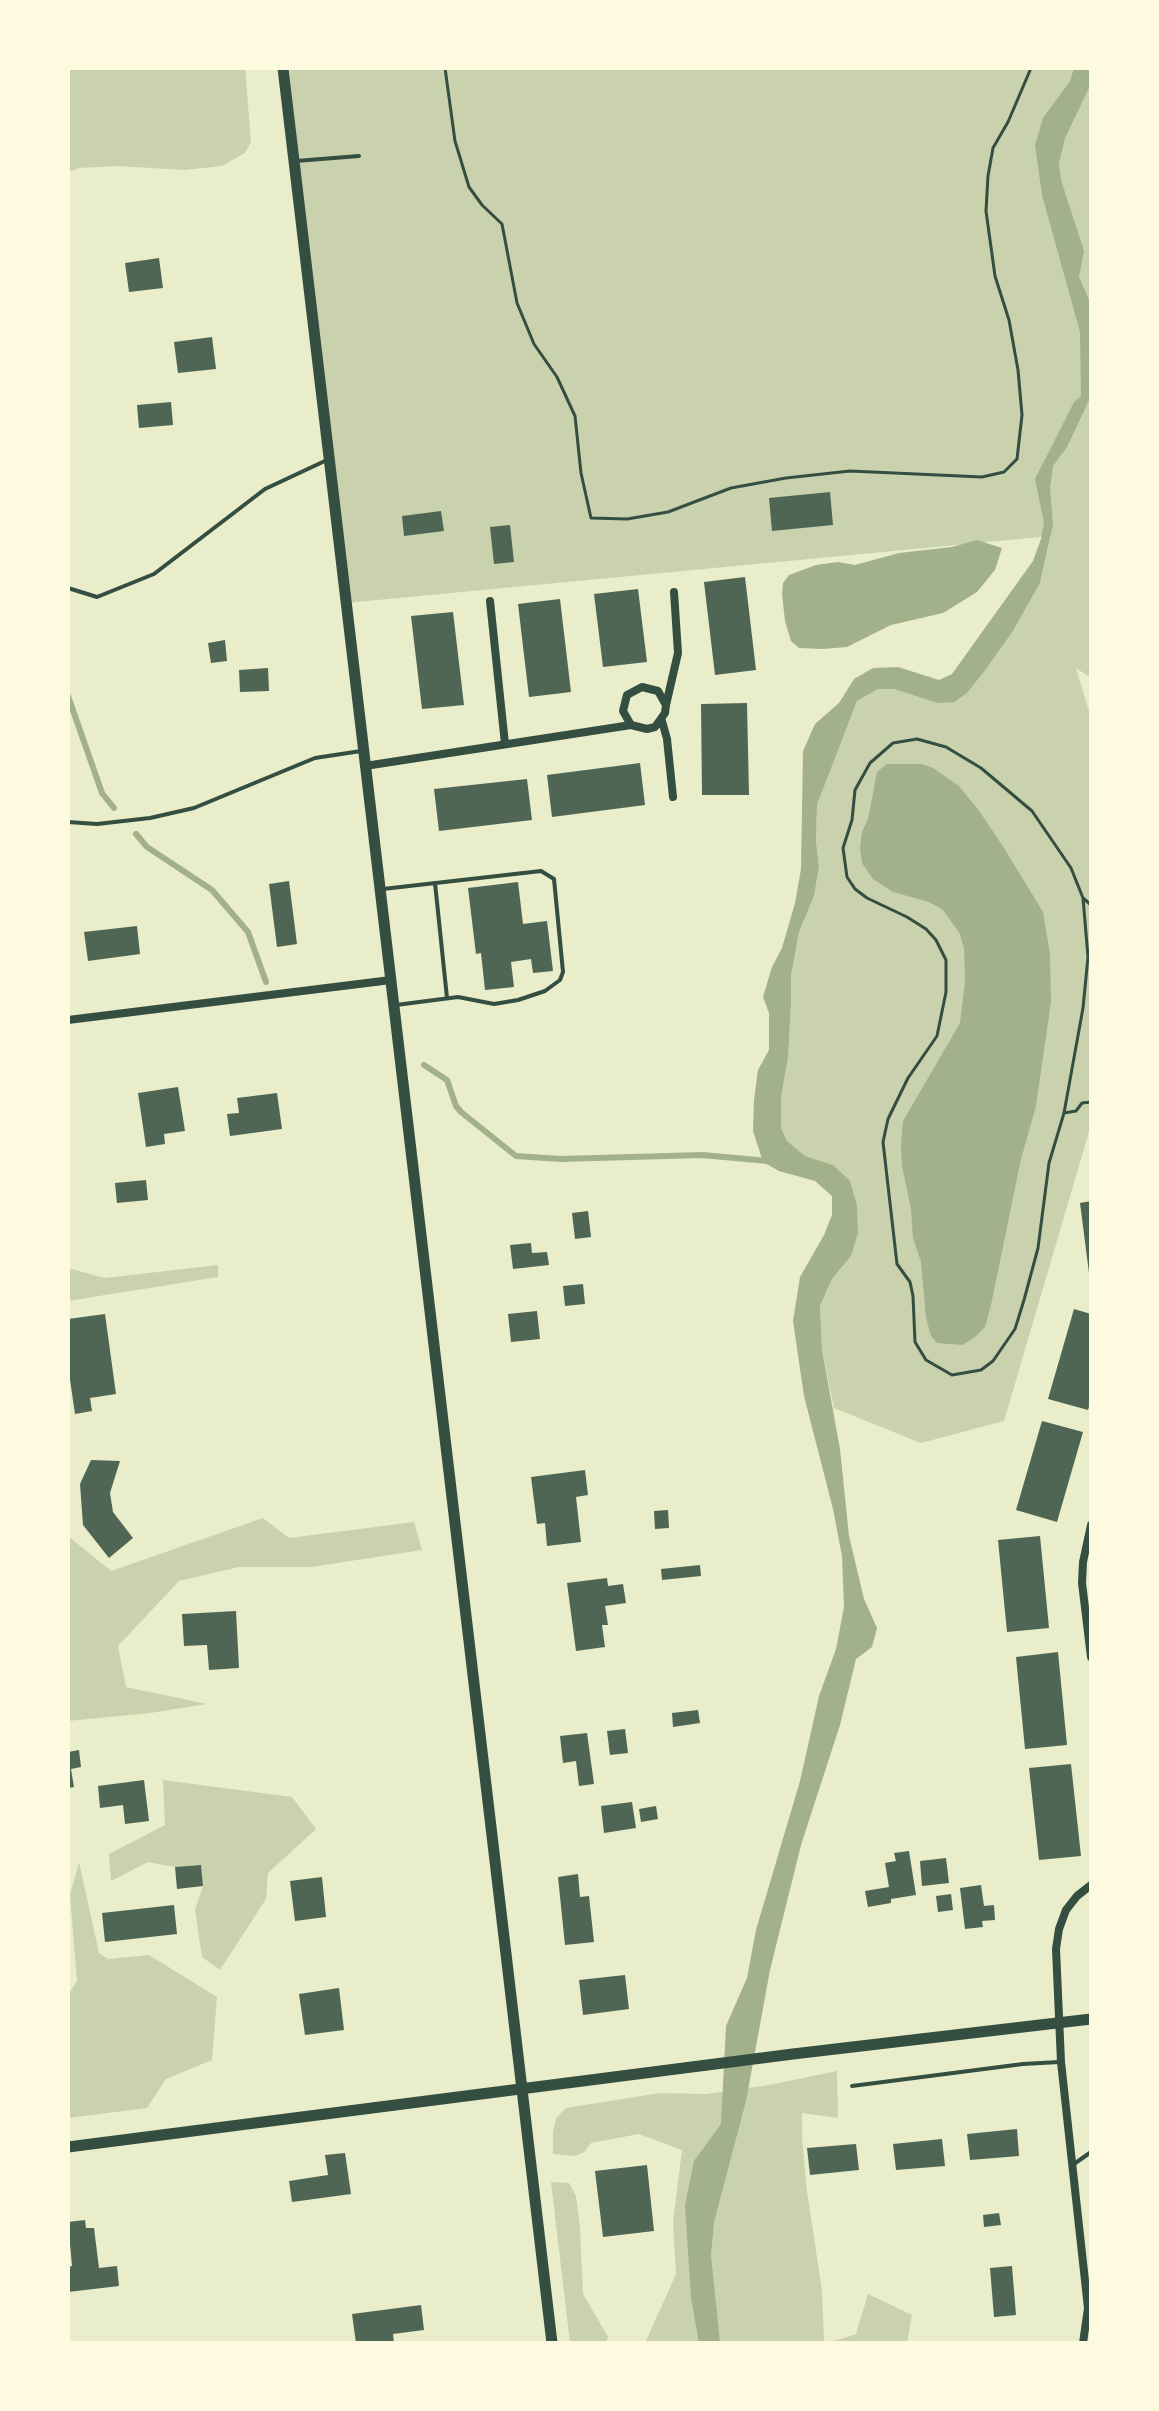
<!DOCTYPE html>
<style>
body{margin:0}
#map{position:relative;width:1159px;height:2411px;overflow:hidden;background:#e9edc9;font-family:Figtree,sans-serif}
canvas{display:block}
.frame{position:absolute;inset:0;border:70px solid #fefae0;pointer-events:none}
</style>
<div id="map">
<canvas width="1159" height="2411"></canvas>
<div class="frame"></div>
</div>
<script>
const ctx = document.querySelector('canvas').getContext('2d');
ctx.lineJoin = 'round';
function paint(path, color) { ctx.fillStyle = color; ctx.fill(path, 'evenodd'); }
const shape = rows => new Path2D(rows.map(r => 'M' + r).join(''));
function strokePath(path, color, width, dash) { ctx.strokeStyle = color; ctx.lineWidth = width; ctx.lineCap = dash ? 'butt' : 'round'; ctx.setLineDash(dash || []); ctx.stroke(path); }
const green = shape([
 [68,68,245,68,251,142,245,153,222,166,184,170,118,166,79,168,68,172],
 [289,68,1091,68,1091,678,1076,668,1091,718,1091,1125,1004,1421,921,1443,834,1408,822,1350,820,1306,832,1279,851,1256,833,1165,805,1156,787,1141,781,1128,781,1097,788,1058,791,1005,791,976,799,932,814,896,819,867,816,841,817,805,857,701,878,689,894,689,937,703,967,693,1013,631,1040,583,1051,536,346,603],
 [218,1265,218,1277,68,1301,68,1268,105,1278],
 [263,1518,289,1538,414,1522,422,1550,311,1567,239,1567,179,1581,118,1646,126,1687,207,1704,150,1713,68,1721,68,1536,111,1571],
 [163,1780,292,1797,316,1829,268,1873,266,1899,220,1970,202,1957,195,1910,203,1886,201,1865,175,1867,148,1862,111,1881,109,1854,165,1825],
 [79,1862,99,1953,108,1959,149,1955,217,1997,212,2060,166,2079,147,2108,68,2118,68,1995,77,1981,70,1895],
 [837,2071,838,2118,802,2113,802,2138,807,2191,822,2291,824,2343,645,2343,676,2274,673,2222,682,2150,639,2134,591,2143,584,2152,575,2156,553,2154,553,2132,556,2118,566,2108,660,2093,706,2094,769,2085],
 [551,2182,569,2183,576,2196,580,2228,583,2294,608,2337,606,2343,570,2343],
 [868,2294,912,2315,907,2343,828,2343,856,2334]
]);
const water = shape([
 [1074,68,1091,68,1091,84,1065,138,1059,163,1061,180,1084,251,1079,277,1091,304,1091,396,1067,447,1053,466,1050,488,1053,525,1040,583,1013,631,986,669,967,693,954,702,937,703,894,689,878,689,857,701,817,805,816,841,819,867,814,896,799,932,791,976,791,1005,788,1058,781,1097,781,1128,787,1141,805,1156,833,1165,850,1181,857,1205,858,1233,851,1256,832,1279,820,1306,822,1350,840,1449,849,1536,864,1599,877,1628,872,1647,856,1659,840,1725,801,1845,770,1970,746,2101,714,2222,711,2255,720,2343,699,2343,691,2298,685,2205,694,2161,721,2124,726,2026,747,1978,756,1930,800,1781,819,1696,836,1649,844,1607,842,1556,833,1509,804,1396,793,1321,800,1277,824,1235,832,1215,832,1196,815,1181,779,1171,763,1162,753,1131,754,1100,758,1070,769,1050,769,1013,763,997,772,967,782,948,795,903,801,869,803,751,815,724,839,703,854,679,873,668,898,667,939,680,952,674,1033,561,1041,539,1044,523,1035,479,1074,402,1081,396,1080,332,1042,195,1035,145,1043,118,1070,81],
 [977,540,1002,548,995,570,977,592,943,613,891,625,847,647,823,649,799,648,791,641,785,621,782,594,783,583,789,575,816,565,838,562,855,565,899,553,952,547],
 [887,764,922,764,933,768,959,786,980,812,1004,848,1043,912,1050,954,1051,1002,1036,1106,1021,1159,991,1305,985,1327,975,1337,962,1345,937,1343,931,1336,926,1318,921,1262,913,1238,911,1209,902,1166,901,1145,903,1121,960,1023,965,982,964,949,960,934,943,910,929,902,893,892,873,879,862,863,860,848,862,832,868,819,877,772]
]);
const stream = shape([
 [68,696,102,793,114,808],
 [136,834,147,847,212,890,248,932,266,982],
 [424,1065,447,1080,456,1106,461,1112,516,1156,561,1159,702,1155,768,1161]
]);
const building = shape([
 [159,258,163,288,129,292,125,263],
 [212,337,216,369,178,373,174,342],
 [171,402,173,425,139,428,137,405],
 [830,492,833,525,772,531,769,498],
 [441,511,444,531,404,536,402,516],
 [510,525,514,562,494,564,490,527],
 [745,577,756,670,715,675,704,582],
 [638,589,647,662,603,667,594,594],
 [560,599,571,692,529,697,518,604],
 [453,612,464,705,422,709,411,616],
 [225,640,227,661,211,663,208,643],
 [268,668,269,691,240,692,239,670],
 [747,703,749,795,702,795,701,704],
 [640,763,645,805,552,817,547,775],
 [527,779,532,820,439,831,434,789],
 [289,881,297,944,277,947,269,884],
 [518,882,523,924,547,921,553,971,533,973,531,959,511,962,514,987,485,990,481,953,476,954,468,888],
 [137,926,140,954,88,961,84,932],
 [178,1087,185,1131,164,1134,165,1144,146,1147,138,1093],
 [277,1093,282,1129,230,1136,227,1114,239,1113,237,1098],
 [146,1180,148,1200,117,1203,115,1183],
 [1091,1201,1091,1273,1089,1273,1080,1203],
 [588,1211,591,1237,575,1239,572,1213],
 [531,1243,532,1253,547,1252,549,1265,513,1269,510,1245],
 [583,1284,585,1304,565,1306,563,1286],
 [1074,1309,1091,1314,1091,1400,1088,1410,1048,1399],
 [537,1311,540,1339,511,1342,508,1314],
 [105,1314,116,1394,90,1398,92,1411,75,1414,68,1366,68,1319],
 [1042,1421,1083,1432,1057,1522,1016,1510],
 [91,1460,120,1461,110,1493,113,1512,133,1538,109,1558,83,1525,80,1484],
 [585,1470,588,1495,576,1497,581,1542,547,1546,545,1523,537,1524,531,1477],
 [668,1510,669,1528,655,1529,654,1511],
 [1040,1536,1049,1628,1007,1632,998,1540],
 [700,1565,701,1576,662,1580,661,1569],
 [607,1578,608,1586,623,1584,626,1603,605,1606,608,1625,602,1625,605,1647,576,1651,567,1583],
 [236,1611,239,1668,209,1670,207,1645,184,1646,182,1614],
 [1058,1652,1067,1745,1025,1749,1016,1657],
 [698,1710,700,1723,673,1727,672,1713],
 [625,1729,628,1753,610,1755,607,1731],
 [587,1733,594,1784,579,1786,576,1761,563,1763,560,1736],
 [79,1750,81,1767,71,1769,74,1787,68,1788,68,1752],
 [1071,1764,1081,1856,1039,1860,1029,1768],
 [144,1780,149,1821,125,1824,123,1805,100,1808,98,1786],
 [632,1802,636,1828,604,1833,601,1806],
 [656,1806,658,1819,641,1822,639,1809],
 [909,1851,916,1895,891,1899,891,1903,868,1907,865,1891,889,1887,885,1863,896,1861,894,1853],
 [946,1858,949,1883,922,1886,920,1861],
 [201,1865,203,1886,177,1889,175,1867],
 [578,1874,580,1897,589,1896,594,1942,565,1945,558,1877],
 [322,1877,326,1917,295,1921,290,1881],
 [981,1885,984,1906,994,1905,995,1920,982,1921,983,1927,965,1929,960,1888],
 [951,1894,953,1910,938,1912,936,1896],
 [174,1905,177,1934,105,1942,102,1913],
 [625,1975,629,2009,583,2015,579,1980],
 [339,1988,344,2030,305,2035,299,1994],
 [1017,2129,1019,2156,970,2160,967,2134],
 [942,2139,945,2166,896,2170,893,2144],
 [856,2144,859,2170,810,2175,807,2148],
 [345,2153,351,2194,292,2202,289,2181,328,2175,325,2155],
 [647,2165,654,2231,603,2237,595,2171],
 [999,2213,1001,2225,984,2227,983,2215],
 [85,2220,86,2228,94,2228,99,2268,117,2266,119,2286,68,2292,68,2267,72,2266,68,2222],
 [1012,2266,1016,2315,994,2317,990,2268],
 [421,2305,424,2330,393,2334,394,2343,356,2343,352,2314]
]);
const path = shape([
 [445,68,455,141,469,187,482,205,502,224,517,303,534,344,557,377,575,416,581,473,591,518,627,519,668,512,731,488,786,478,850,471,982,477,1004,472,1017,459,1022,415,1018,370,1009,320,995,276,986,211,988,176,993,148,1008,122,1031,68],
 [1083,898,1088,957,1083,1008,1064,1113,1049,1163,1038,1248,1024,1300,1015,1329,993,1361,981,1370,952,1375,926,1360,915,1342,913,1296,910,1282,897,1264,883,1142,888,1119,908,1078,937,1036,946,992,946,960,936,940,926,929,907,917,867,898,855,889,847,877,843,848,852,820,855,790,870,763,893,743,917,739,946,747,981,768,1032,811,1071,868,1083,898,1091,905],
 [1064,1113,1076,1111,1082,1103,1091,1102]
]);
const service = shape([
 [296,161,359,156],
 [68,588,97,597,154,574,265,489,327,460],
 [68,822,97,824,150,818,194,808,315,758,361,751],
 [435,883,447,998],
 [383,889,541,871,554,879,563,972,560,980,545,991,518,1000,494,1004,458,997,396,1005],
 [852,2086,1023,2064,1059,2062],
 [1074,2164,1091,2152]
]);
const minor = shape([
 [490,601,505,744],
 [666,705,678,653,674,592],
 [662,721,667,739,673,797],
 [365,766,631,725,647,729,655,727,665,713,666,705,658,691,642,687,627,695,623,711,631,725],
 [68,1020,391,980],
 [1091,1525,1083,1562,1082,1583,1091,1657],
 [1083,2343,1088,2308,1061,2062,1056,1949,1059,1929,1066,1910,1077,1896,1091,1885]
]);
const tertiary = shape([
 [283,68,552,2343],
 [68,2147,793,2054,1091,2019]
]);
paint(green, '#cad2ad');
paint(water, '#a3b18a');
strokePath(stream, '#a3b18a', 6);
paint(building, '#4f6655');
strokePath(path, '#344e41', 3);
strokePath(service, '#344e41', 4);
strokePath(minor, '#344e41', 8);
strokePath(tertiary, '#344e41', 11);
</script>
